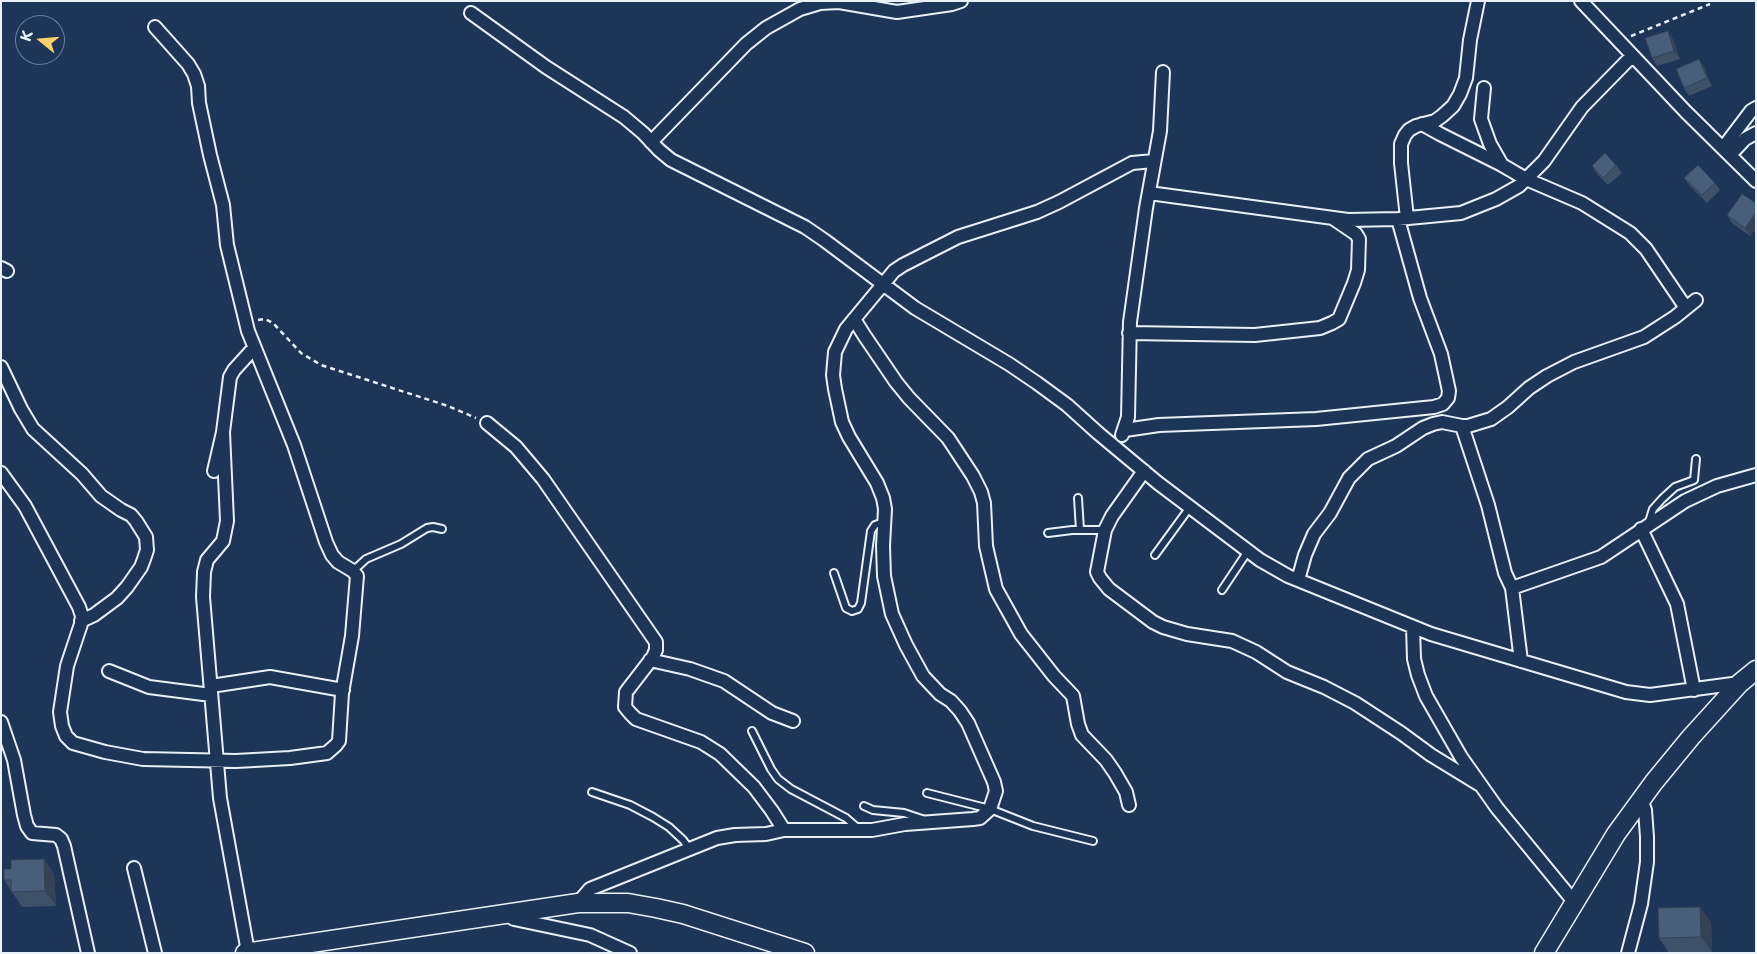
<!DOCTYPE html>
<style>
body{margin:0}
#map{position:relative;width:1757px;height:954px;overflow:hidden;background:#1d3557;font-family:"Playpen Sans",sans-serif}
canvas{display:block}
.frame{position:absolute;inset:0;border:2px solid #e8f1f8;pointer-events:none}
.north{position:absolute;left:15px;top:15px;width:50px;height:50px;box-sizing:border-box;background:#1d3557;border:1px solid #6e8097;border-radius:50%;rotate:287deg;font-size:14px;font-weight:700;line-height:20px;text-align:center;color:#e8f1f8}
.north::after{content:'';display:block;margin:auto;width:18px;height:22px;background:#ffd166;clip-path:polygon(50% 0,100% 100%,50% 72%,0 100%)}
</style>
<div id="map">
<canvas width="1757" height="954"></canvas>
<div class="frame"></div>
<div class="north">K</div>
</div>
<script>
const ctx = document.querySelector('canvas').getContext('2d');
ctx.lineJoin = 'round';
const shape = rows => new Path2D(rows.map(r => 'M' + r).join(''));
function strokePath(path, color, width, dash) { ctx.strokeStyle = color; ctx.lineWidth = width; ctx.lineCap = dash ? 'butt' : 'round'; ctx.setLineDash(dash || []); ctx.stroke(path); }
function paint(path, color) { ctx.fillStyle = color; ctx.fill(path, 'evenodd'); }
const path = shape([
 [1631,36,1710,4],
 [258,320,265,319,273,323,301,353,321,365,448,406,476,418]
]);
const lane = shape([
 [1078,498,1080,530],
 [1648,525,1653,509,1662,499,1675,487,1694,480,1696,459],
 [1048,533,1072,530,1105,530],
 [1155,555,1190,507],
 [353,571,366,559,401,544,427,528,433,527,442,529],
 [834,573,846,608,852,611,858,609,861,603,871,531,875,525,884,522],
 [1222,590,1248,551],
 [752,731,771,769,778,779,791,789,846,818,860,830],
 [592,792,630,805,653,817,669,827,683,840,689,848],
 [927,793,990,809,1033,826,1093,841],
 [864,806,873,810,904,813,925,820]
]);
const street = shape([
 [1581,1,1686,112,1756,181],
 [471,13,546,67,624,117,643,133,659,150,671,160,805,227,824,240,915,308,1009,364,1037,383,1067,405,1098,433,1158,483,1260,560,1288,576,1431,634,1626,692,1650,695,1740,683],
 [1484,88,1481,119,1490,144,1502,165,1526,179,1582,203,1630,233,1646,249,1686,308],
 [1422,124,1440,134,1502,165],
 [651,142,746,44,766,28,800,9,820,3,839,2,897,12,952,4,961,1],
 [1723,148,1751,111,1756,108],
 [1730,155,1745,139,1756,133],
 [1149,193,1348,220,1398,219,1461,213,1496,199,1519,186,1544,161,1582,107,1632,56],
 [1407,218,1401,163,1401,144,1405,135,1409,130,1416,126,1435,121,1442,116,1453,106,1460,94,1466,78,1470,40,1478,1],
 [1,268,7,271],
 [854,319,864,335,896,382,909,398,948,438,973,476,981,492,984,503,986,546,996,589,1021,634,1054,676,1073,696,1078,724,1082,735,1106,760,1115,773,1126,792,1129,805],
 [1129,333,1255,335,1320,328,1332,323,1339,319,1354,283,1358,270,1359,239,1356,234,1334,219],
 [1,367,21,409,33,429,82,474,101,496,121,510,131,515,136,521,146,537,147,550,144,559,141,567,127,587,117,598,94,615,81,621],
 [487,423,516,447,543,479,656,642,656,650,653,657,626,692,625,707,630,713,636,719,701,742,720,754,754,787,772,811,784,830],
 [1462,426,1488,505,1505,573,1512,588,1521,661],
 [1125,430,1159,425,1316,419,1434,407,1443,404,1448,398,1449,391,1441,354,1420,298,1398,219],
 [223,432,227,521,223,541,207,560,204,572,203,597,220,798,248,952],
 [1122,435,1128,417,1130,322,1146,208,1160,131,1163,72],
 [214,471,223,432,230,377,234,370,254,348],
 [1144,471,1112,516,1105,530,1097,572,1100,578,1109,589,1153,622,1163,627,1187,634,1232,641,1256,652,1287,672,1324,687,1355,703,1401,733,1431,755,1480,785],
 [1,473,25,506,79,607,82,616,81,624,67,666,60,712,62,726,66,736,73,743,105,752,143,759,236,761,290,758,327,753,336,745,339,741,342,693,352,636,357,576,353,571,338,562,332,555,326,542,294,445,248,331,227,245,223,205,210,155,199,103,198,86,194,74,188,64,155,27],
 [1641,529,1677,604,1694,690],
 [1298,580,1305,555,1314,534,1330,513,1349,478,1368,459,1396,446,1423,428,1433,424,1442,422,1462,426,1468,426,1491,419,1508,407,1529,388,1547,376,1574,362,1644,337,1675,317,1696,300],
 [1512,588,1601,557,1685,501,1717,486,1756,475],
 [1413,627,1414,659,1418,675,1426,696,1461,757,1497,808,1575,903],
 [650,660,690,669,724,681,772,713,793,721],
 [109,671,149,687,211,695],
 [211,686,270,677,343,690],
 [1,722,14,760,24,815,27,826,32,833,56,835,61,839,64,846,88,953],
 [134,868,155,953],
 [578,903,590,889,717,838,735,835,766,834,784,830,872,830,905,824,973,819,980,818,990,809,996,791,994,782,968,723,960,711,951,701,940,694,923,676,906,645,892,614,884,576,883,546,885,509,883,498,877,483,849,437,842,422,835,389,833,375,835,352,846,329,894,271,903,265,958,237,1037,212,1059,202,1132,163,1154,161],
 [504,913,514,919,590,935,630,953],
 [1628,953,1641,904,1647,862,1647,837,1645,810,1641,799]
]);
const secondary = shape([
 [245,953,578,903,628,903,656,908,683,914,805,953],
 [1544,953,1616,834,1654,782,1691,737,1740,683,1756,670]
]);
const wall = shape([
 [1673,39,1680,59,1657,66,1652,58],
 [1704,67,1712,86,1689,96,1684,88],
 [1616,165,1622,173,1608,185,1597,174,1592,166],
 [1684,178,1715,183,1720,190,1707,203,1690,186],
 [1756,203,1756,229,1750,236,1732,223,1727,215],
 [44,859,54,874,56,906,22,907,4,880,11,869],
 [1711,922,1712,952,1669,953,1659,938]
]);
const shadedWall = shape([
 [1668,31,1673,39,1680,59,1674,51],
 [1699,59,1704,67,1712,86,1707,78],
 [1756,213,1756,229,1750,236,1745,228],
 [44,859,54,874,56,906,45,891],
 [1700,907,1711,922,1712,952,1701,937]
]);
const building = shape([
 [1668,31,1674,51,1652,58,1645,38,1668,31],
 [1699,59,1707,78,1684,88,1676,69,1699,59],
 [1605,153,1616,165,1603,178,1592,166,1605,153],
 [1698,165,1715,183,1702,195,1684,178,1698,165],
 [1742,194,1756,203,1756,213,1745,228,1727,215,1742,194],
 [44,859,45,891,11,892,11,880,4,880,4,869,11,869,11,860,44,859],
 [1700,907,1701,937,1659,938,1658,908,1700,907]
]);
strokePath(lane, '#e8f1f8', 10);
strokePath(street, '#e8f1f8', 16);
strokePath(secondary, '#e8f1f8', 21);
strokePath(path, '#e8f1f8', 2.5, [5, 4]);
strokePath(lane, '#1d3557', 6);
strokePath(street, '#1d3557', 12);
strokePath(secondary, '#1d3557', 18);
paint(wall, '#3f5169');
paint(shadedWall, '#334255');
paint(building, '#495e7a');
strokePath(building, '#334255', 1);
</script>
